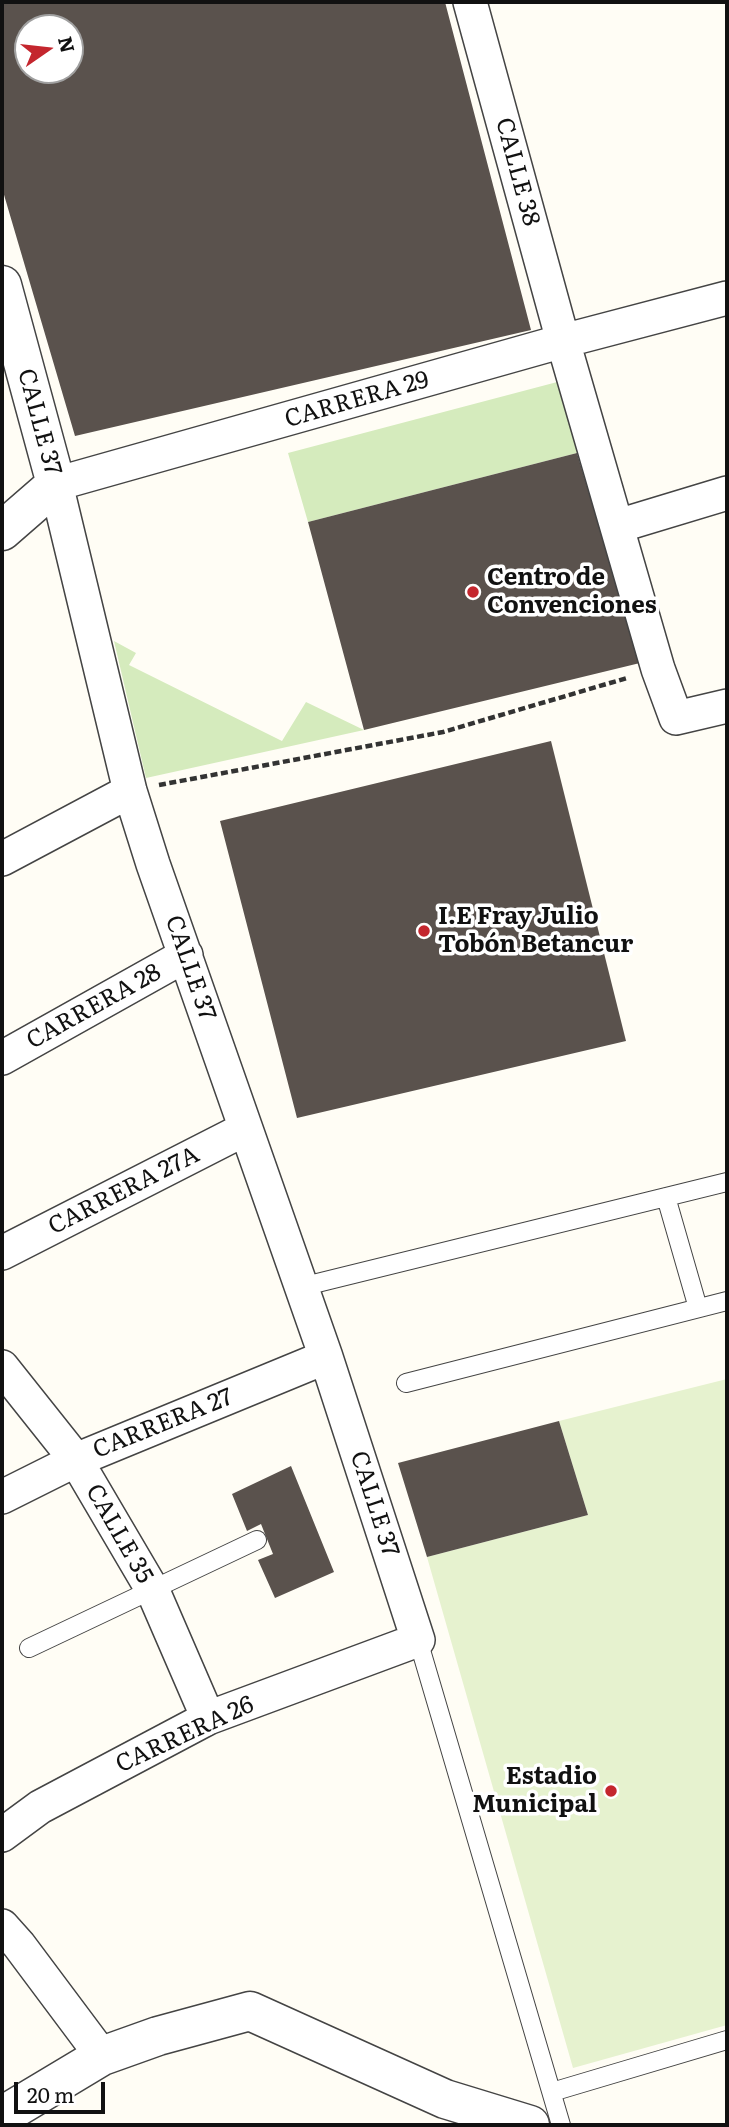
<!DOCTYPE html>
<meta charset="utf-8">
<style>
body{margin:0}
#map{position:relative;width:729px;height:2127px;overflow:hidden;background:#fffdf5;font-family:Literata,serif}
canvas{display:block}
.frame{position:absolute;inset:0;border:4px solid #111;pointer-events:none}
.north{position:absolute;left:14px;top:14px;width:70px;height:70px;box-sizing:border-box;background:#fff;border:2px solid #a0a0a0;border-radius:50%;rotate:76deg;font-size:19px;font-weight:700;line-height:28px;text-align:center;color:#111}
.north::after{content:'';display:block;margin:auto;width:24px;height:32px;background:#c4262e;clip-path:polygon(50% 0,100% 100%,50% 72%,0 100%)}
.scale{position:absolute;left:14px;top:2082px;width:91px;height:32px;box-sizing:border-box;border:4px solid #111;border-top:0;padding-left:9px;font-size:21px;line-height:24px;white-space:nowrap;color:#111;-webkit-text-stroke:5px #fff;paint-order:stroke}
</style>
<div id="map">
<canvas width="729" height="2127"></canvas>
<div class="frame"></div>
<div class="north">N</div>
<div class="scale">20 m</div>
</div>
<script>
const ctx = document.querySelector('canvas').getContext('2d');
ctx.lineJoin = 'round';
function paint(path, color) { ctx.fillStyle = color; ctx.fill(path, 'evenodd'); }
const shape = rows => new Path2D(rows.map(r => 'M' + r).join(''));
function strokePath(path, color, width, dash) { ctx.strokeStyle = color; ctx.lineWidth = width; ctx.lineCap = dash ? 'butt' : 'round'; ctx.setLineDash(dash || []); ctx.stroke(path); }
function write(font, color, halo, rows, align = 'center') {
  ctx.font = font + ' Literata,serif'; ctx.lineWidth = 7; ctx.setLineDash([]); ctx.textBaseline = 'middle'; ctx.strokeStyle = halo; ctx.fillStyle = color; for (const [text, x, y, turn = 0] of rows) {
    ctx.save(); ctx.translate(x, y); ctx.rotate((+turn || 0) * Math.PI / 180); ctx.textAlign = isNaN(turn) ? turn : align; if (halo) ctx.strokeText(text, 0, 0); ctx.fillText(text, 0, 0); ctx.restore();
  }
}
const green = shape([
 [561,381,577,453,308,522,288,453],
 [114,641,136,653,129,665,282,741,306,702,364,730,146,778]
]);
const pitch = shape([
 [727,1379,727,2025,573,2068,427,1557,588,1515,559,1421]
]);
const building = shape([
 [2,2,445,2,531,330,75,436,2,188],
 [28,28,70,28,70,70,28,70],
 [577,453,640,663,364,730,308,522],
 [551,741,626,1041,297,1118,220,821],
 [559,1421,588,1515,427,1557,398,1463],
 [291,1466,334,1572,275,1598,258,1560,273,1554,261,1524,247,1531,232,1494]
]);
const path = shape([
 [159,785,443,732,627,678]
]);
const service = shape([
 [666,1197,698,1308],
 [301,1287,727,1182],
 [406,1383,727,1301],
 [418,1640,561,2125],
 [29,1648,257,1540],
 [552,2092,727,2040]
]);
const minor = shape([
 [470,2,563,341,658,669,676,718,727,706],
 [618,526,727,493],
 [2,859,130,791],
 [2,1058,186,955],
 [2,1253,245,1129],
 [2,1367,76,1460,153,1591,208,1718],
 [2,1497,76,1460,326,1357],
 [2,1835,40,1807,208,1718,418,1640,326,1357,153,864,130,791,56,484,563,341,727,298],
 [2,1926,19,1945,102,2056]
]);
const tertiary = shape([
 [2,285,56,484,2,531],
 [2,2116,102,2056,158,2036,250,2011,445,2099,530,2125]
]);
const markers = [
 [473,592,7,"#c4262e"],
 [424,931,7,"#c4262e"],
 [611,1791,7,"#c4262e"]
];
const streetNames = [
 ["CALLE 38",517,172,75],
 ["CARRERA 29",357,400,-16],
 ["CALLE 37",39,422,75],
 ["CALLE 37",190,968,71],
 ["CARRERA 28",94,1007,-29],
 ["CARRERA 27A",124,1191,-27],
 ["CARRERA 27",163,1424,-22],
 ["CALLE 37",374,1504,72],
 ["CALLE 35",119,1534,60],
 ["CARRERA 26",185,1735,-25]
];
const poiNames = [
 ["Centro de",487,578],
 ["Convenciones",487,606],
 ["I.E Fray Julio",438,917],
 ["Tobón Betancur",438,945],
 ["Estadio",597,1777,"right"],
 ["Municipal",597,1805,"right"]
];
paint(green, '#d5ebbd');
paint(pitch, '#e6f2cf');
paint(building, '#5a524d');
strokePath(service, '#444', 20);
strokePath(minor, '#444', 36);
strokePath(tertiary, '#444', 41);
strokePath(path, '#333', 4.5, [7, 3.5]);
strokePath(service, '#fff', 18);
strokePath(minor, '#fff', 33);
strokePath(tertiary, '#fff', 38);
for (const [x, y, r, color] of markers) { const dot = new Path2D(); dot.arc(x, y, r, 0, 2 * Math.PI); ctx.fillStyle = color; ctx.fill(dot); strokePath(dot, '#fff', 2.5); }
write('24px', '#111', '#fff', streetNames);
write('bold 24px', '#111', '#fff', poiNames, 'left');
</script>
